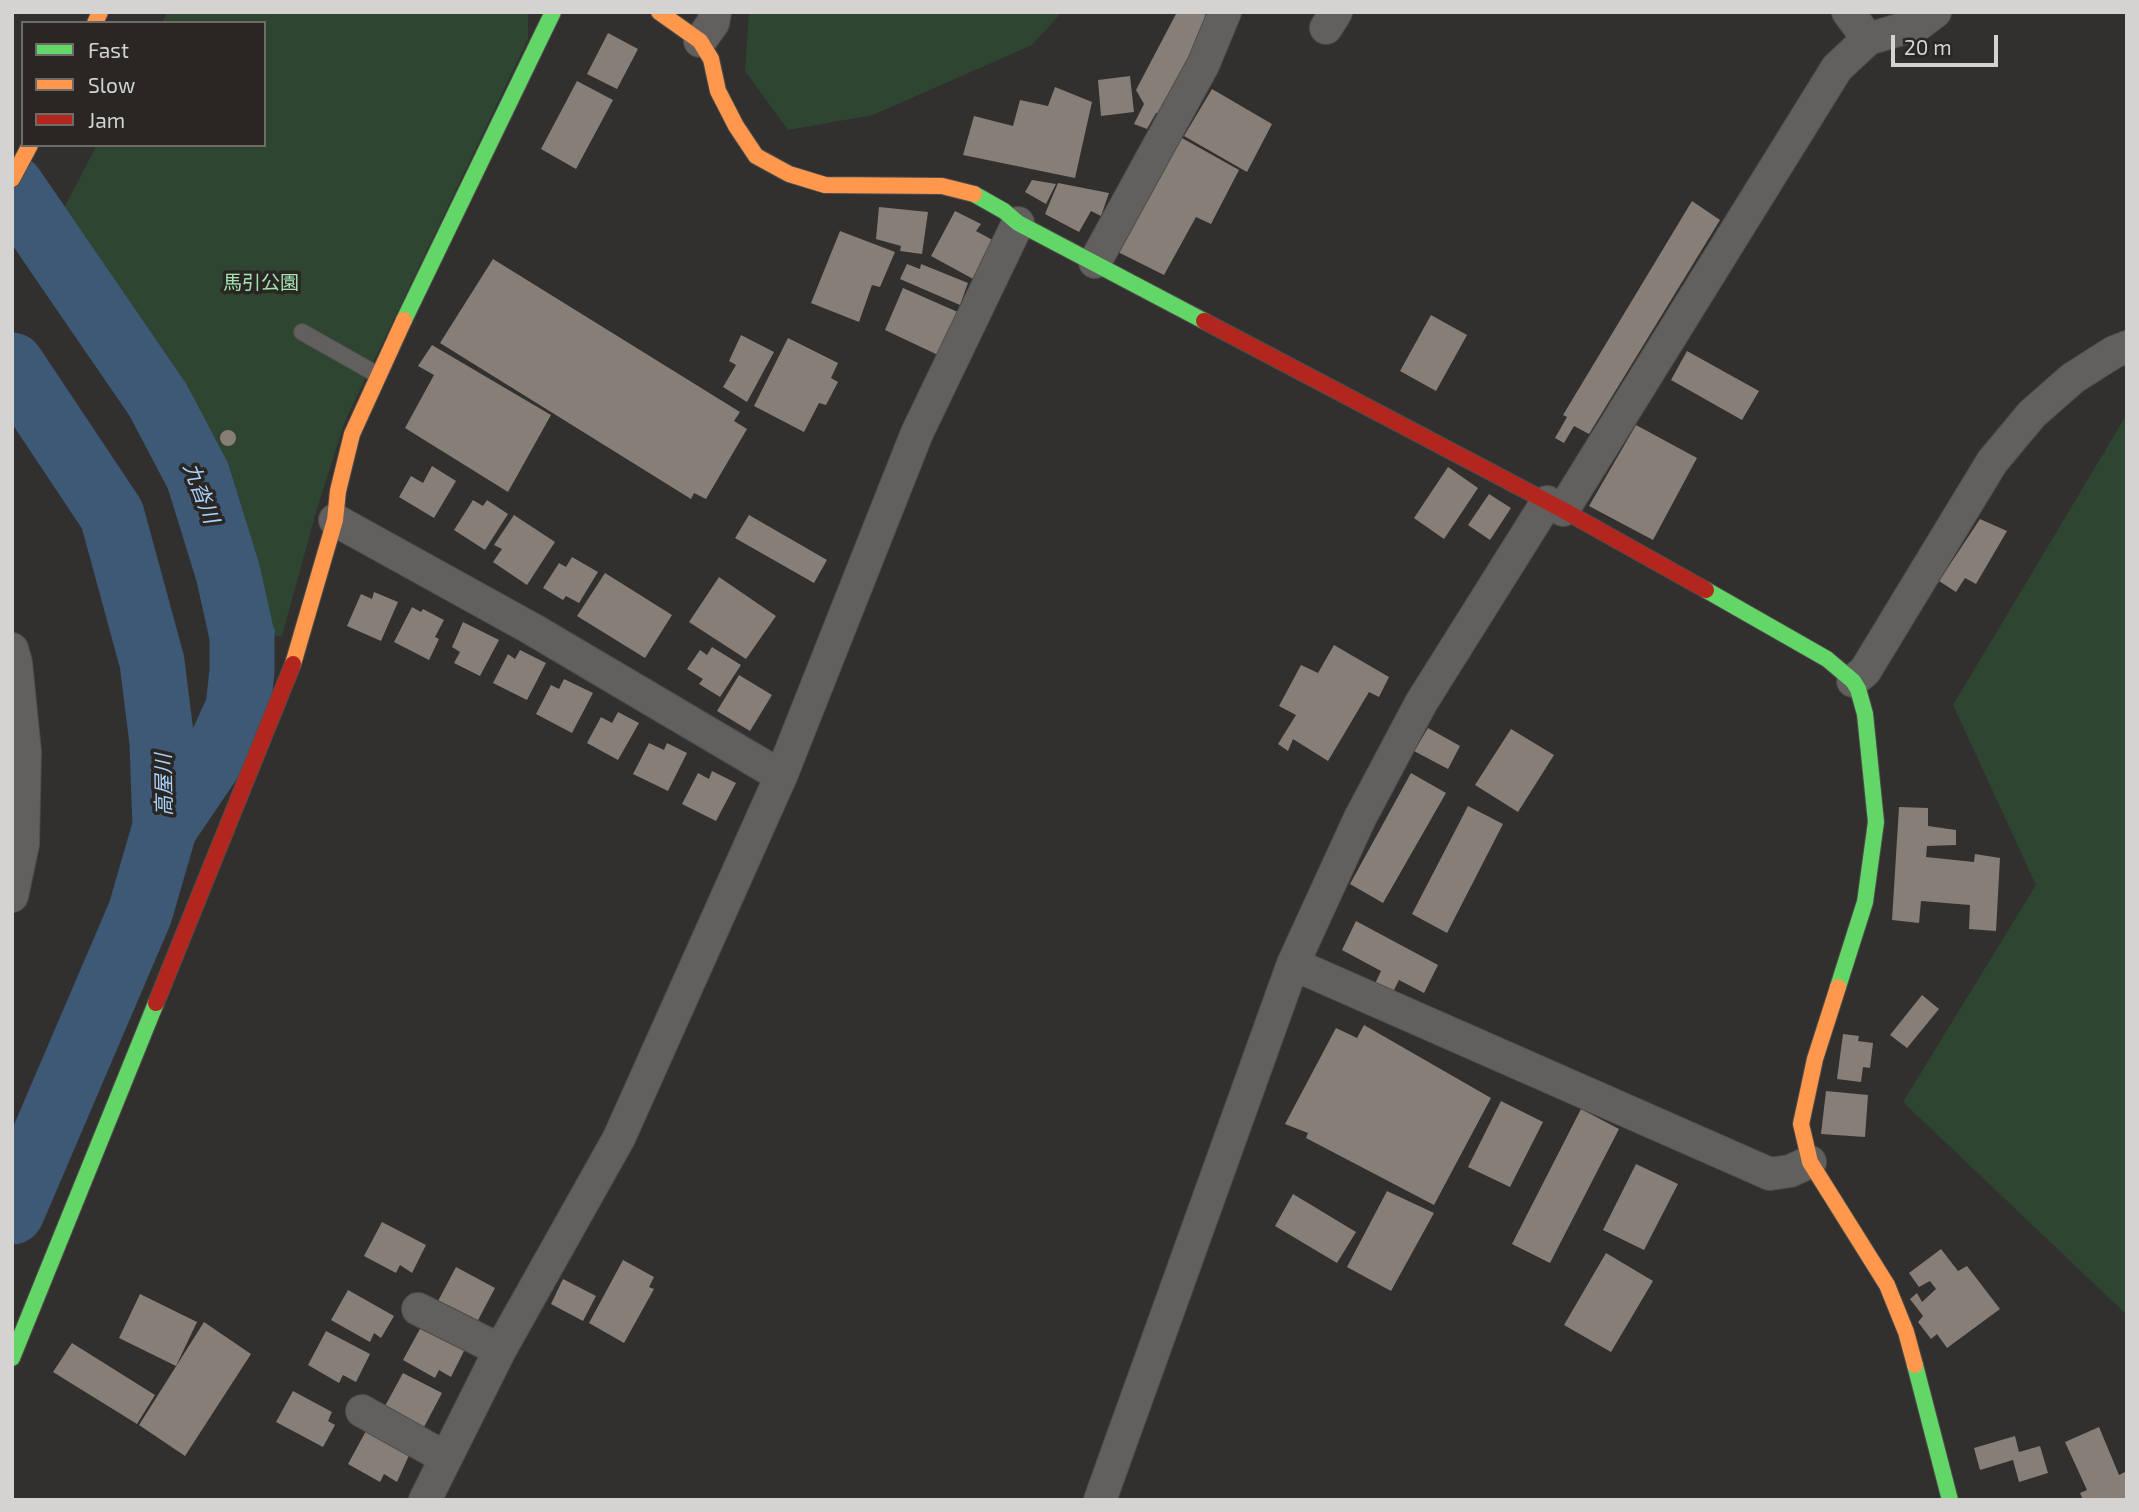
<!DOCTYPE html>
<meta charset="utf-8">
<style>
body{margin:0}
#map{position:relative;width:2139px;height:1512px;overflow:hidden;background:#32302e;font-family:"Exo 2",sans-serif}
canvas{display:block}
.frame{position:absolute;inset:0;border:14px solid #d5d3d1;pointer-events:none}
.legend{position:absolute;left:21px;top:21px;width:245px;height:126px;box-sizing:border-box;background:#292623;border:2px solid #6e6b69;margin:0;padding:9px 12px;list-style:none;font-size:21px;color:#d5d3d1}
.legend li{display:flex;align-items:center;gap:14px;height:35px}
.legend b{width:35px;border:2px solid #6e6b69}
.scale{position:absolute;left:1891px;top:35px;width:107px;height:32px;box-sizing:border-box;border:4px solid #d5d3d1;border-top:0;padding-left:9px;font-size:21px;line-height:24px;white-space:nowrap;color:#d5d3d1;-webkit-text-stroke:5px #292623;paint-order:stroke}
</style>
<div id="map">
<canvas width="2139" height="1512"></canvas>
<div class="frame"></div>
<ul class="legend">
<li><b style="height:9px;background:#63d668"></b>Fast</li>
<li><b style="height:9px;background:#ff974d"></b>Slow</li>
<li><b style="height:9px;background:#b3261e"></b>Jam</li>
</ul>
<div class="scale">20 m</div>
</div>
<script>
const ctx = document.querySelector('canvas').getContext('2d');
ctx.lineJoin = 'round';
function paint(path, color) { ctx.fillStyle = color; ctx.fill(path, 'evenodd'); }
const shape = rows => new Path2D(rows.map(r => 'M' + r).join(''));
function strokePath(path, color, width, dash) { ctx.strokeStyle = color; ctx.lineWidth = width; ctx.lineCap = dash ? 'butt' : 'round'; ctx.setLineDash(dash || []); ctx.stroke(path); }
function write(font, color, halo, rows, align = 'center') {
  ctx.font = font + ' "Exo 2","Noto Sans JP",sans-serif'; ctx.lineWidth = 7; ctx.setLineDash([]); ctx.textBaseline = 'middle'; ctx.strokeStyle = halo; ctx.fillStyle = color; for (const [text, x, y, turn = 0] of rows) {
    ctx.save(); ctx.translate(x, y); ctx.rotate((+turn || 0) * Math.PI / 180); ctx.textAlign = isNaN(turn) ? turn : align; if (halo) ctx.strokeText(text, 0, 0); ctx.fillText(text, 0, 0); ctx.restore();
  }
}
const green = shape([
 [167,12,528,12,528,39,345,421,316,512,282,636,253,637,248,560,205,445,56,223,97,145,264,145,264,23,162,23],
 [749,12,1062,12,1032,45,873,115,788,130,745,71],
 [2127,418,2127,1315,1903,1102,2036,885,1953,705,2124,419]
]);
const stream = shape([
 [238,708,257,677,270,631]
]);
const river = shape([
 [12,187,158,400,198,476,228,573,242,636,242,671,238,708,222,743,165,827],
 [12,365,112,515,152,662,162,742,165,827,140,913,12,1212]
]);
const building = shape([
 [1177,12,1198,12,1209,16,1165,114,1156,113,1147,129,1134,124,1144,104,1136,90],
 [608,33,638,49,617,89,587,74],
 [1130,76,1134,112,1101,116,1098,80],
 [577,81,613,100,576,169,541,149],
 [1055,87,1092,102,1075,178,963,155,974,116,1013,126,1020,100,1048,106],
 [1212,89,1272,124,1247,172,1184,136],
 [1182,138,1239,170,1211,224,1196,217,1164,275,1116,251],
 [1032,180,1056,184,1046,204,1025,192],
 [1058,183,1109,193,1101,216,1091,211,1079,232,1045,214],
 [1692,201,1720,220,1589,434,1574,426,1564,443,1555,438,1567,417,1563,415],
 [879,207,928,212,922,254,900,251,901,246,876,239],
 [955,211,981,224,976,231,996,242,975,280,931,256],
 [840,231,895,252,880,287,872,285,859,322,811,303],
 [493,259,740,412,734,421,747,429,706,499,694,493,691,499,440,343],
 [907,264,920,269,921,264,968,283,960,305,900,279],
 [903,288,960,313,938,355,885,330],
 [1431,315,1467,335,1436,391,1400,371],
 [741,335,774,352,747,402,723,387,736,365,729,361],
 [788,338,838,363,831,378,838,382,826,405,819,403,804,432,754,406],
 [432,345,551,415,508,492,405,428,434,375,418,366],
 [1687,351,1759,391,1742,420,1671,380],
 [1636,425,1697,458,1653,540,1589,506],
 '220 438a8 8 0 1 1 16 0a8 8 0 1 1-16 0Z',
 [432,466,456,481,434,518,399,497,411,476,423,483],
 [1448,467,1478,488,1444,539,1414,518],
 [1489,494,1511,508,1490,540,1468,525],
 [473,500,483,506,487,500,508,514,485,550,454,530],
 [514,515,555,542,527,585,493,562,502,549,494,545],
 [749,515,827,560,814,583,735,538],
 [1980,519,2007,531,1976,584,1965,578,1956,592,1939,581],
 [572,557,598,572,579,603,566,596,563,600,543,588,559,563,566,567],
 [605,573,672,615,645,658,577,616],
 [719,577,776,616,746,659,689,622],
 [374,592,398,602,381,641,347,626,361,594,372,599],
 [412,607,421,612,423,609,444,620,435,637,439,639,429,660,394,642],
 [463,622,499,640,480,676,454,663,460,652,452,647],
 [1334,645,1389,677,1379,697,1369,692,1328,761,1293,739,1288,751,1278,744,1296,715,1279,706,1301,665,1318,673],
 [712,647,741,665,720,697,699,684,703,679,687,669,700,650,707,655],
 [520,650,546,663,527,700,493,683,508,654,515,659],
 [739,675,772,695,750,731,717,711],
 [564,679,593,693,572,733,536,714,551,685,559,689],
 [618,712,639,723,618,760,587,743,601,717,612,723],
 [1428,728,1460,746,1448,769,1414,751],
 [1511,729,1554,755,1518,812,1475,785],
 [649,743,664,750,667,743,687,753,668,791,633,774],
 [712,771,736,783,716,821,682,804,698,773,709,779],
 [1411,773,1446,793,1383,903,1350,884],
 [1468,806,1503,824,1447,933,1412,914],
 [1899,807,1928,808,1928,826,1956,830,1956,845,1927,846,1926,857,1974,862,1975,854,2000,858,1996,931,1969,929,1970,905,1921,901,1919,923,1892,920],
 [1356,921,1438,965,1424,993,1399,980,1391,996,1374,986,1381,971,1342,950],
 [1922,995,1939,1009,1907,1048,1890,1035],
 [1364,1025,1491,1098,1434,1205,1306,1138,1308,1133,1285,1124,1336,1028,1357,1038],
 [1843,1034,1859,1036,1858,1041,1873,1043,1870,1068,1863,1067,1861,1082,1837,1079],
 [1826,1091,1868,1095,1865,1137,1821,1134],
 [1501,1101,1543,1122,1510,1187,1468,1167],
 [1581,1109,1619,1129,1550,1263,1512,1244],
 [1636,1164,1678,1184,1644,1250,1603,1230],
 [1387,1191,1434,1213,1391,1291,1347,1267],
 [1293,1194,1356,1232,1337,1263,1275,1226],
 [382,1222,426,1245,412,1273,400,1265,396,1273,364,1256],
 [1941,1249,1958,1271,1967,1266,2000,1309,1947,1348,1937,1334,1931,1339,1918,1322,1923,1316,1910,1299,1917,1293,1922,1302,1936,1289,1930,1281,1919,1287,1909,1273],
 [1606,1253,1653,1281,1611,1352,1564,1325],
 [623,1260,654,1277,649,1287,654,1289,624,1343,589,1323],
 [456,1267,495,1288,477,1322,438,1301],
 [563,1279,596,1296,583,1321,551,1304],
 [348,1290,394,1316,381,1338,374,1333,370,1342,331,1320],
 [140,1294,197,1322,176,1366,119,1338],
 [204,1322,251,1354,185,1456,139,1425],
 [421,1327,465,1349,451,1377,439,1370,435,1378,403,1360],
 [326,1331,370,1354,356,1382,343,1375,339,1383,308,1365],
 [72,1343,155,1395,137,1424,53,1372],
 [403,1373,442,1393,424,1427,385,1406],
 [293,1391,332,1412,328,1421,335,1425,323,1447,276,1422],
 [2099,1427,2119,1475,2127,1471,2127,1500,2083,1500,2080,1493,2087,1490,2065,1442],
 [366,1431,410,1453,397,1482,384,1474,380,1482,348,1464],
 [2015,1436,2019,1452,2040,1446,2048,1473,2019,1482,2013,1460,1980,1470,1974,1448]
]);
const lane = shape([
 [302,332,378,375]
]);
const street = shape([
 [1848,12,1868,39],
 [1326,28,1336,12],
 [700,41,713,23,715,12],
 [1095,262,1203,65,1225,12],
 [1563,510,1837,68,1868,39,1919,24,1935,12],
 [335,520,532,629,781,776],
 [12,649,16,663,25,752,23,844,12,896],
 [1853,681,1865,671,1992,462,2032,414,2073,378,2114,352,2127,347],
 [1293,964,1770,1174,1790,1171,1810,1162],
 [418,1309,500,1350],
 [362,1411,446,1458],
 [425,1500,500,1350,619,1138,781,776,917,433,1018,223],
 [1100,1500,1293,964,1360,818,1421,703,1547,502]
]);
const fast = shape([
 [974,194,1004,211,1018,223,1204,321],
 [404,320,553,12],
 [1706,590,1827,659,1853,681,1858,689,1865,714,1876,822,1865,902,1838,987],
 [12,1358,156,1003],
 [1915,1365,1950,1500]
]);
const slow = shape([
 [659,12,700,41,711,59,718,91,736,126,756,156,789,174,825,185,942,186,974,194],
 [95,23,100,12],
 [12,179,30,145],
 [293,664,335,520,338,491,352,434,404,320],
 [1838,987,1815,1059,1801,1124,1810,1162,1887,1285,1906,1332,1915,1365]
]);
const jam = shape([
 [1204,321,1563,510,1706,590],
 [156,1003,293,664]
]);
const parkNames = [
 ["馬引公園",261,283]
];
const waterNames = [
 ["九沓川",201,493,69],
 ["高屋川",164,785,-91]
];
paint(green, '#2e4532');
strokePath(stream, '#3d5976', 10);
strokePath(river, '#3d5976', 65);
paint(building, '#867e77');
strokePath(lane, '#4e4d4b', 18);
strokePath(street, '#4e4d4b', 34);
strokePath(fast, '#4e4d4b', 18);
strokePath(slow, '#4e4d4b', 18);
strokePath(jam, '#4e4d4b', 18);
strokePath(lane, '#62605e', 16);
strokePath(street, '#62605e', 32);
strokePath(fast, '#63d668', 16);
strokePath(slow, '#ff974d', 16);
strokePath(jam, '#b3261e', 16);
write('19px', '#a5e4b2', '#292623', parkNames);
write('italic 21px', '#a9d2fe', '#292623', waterNames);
</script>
